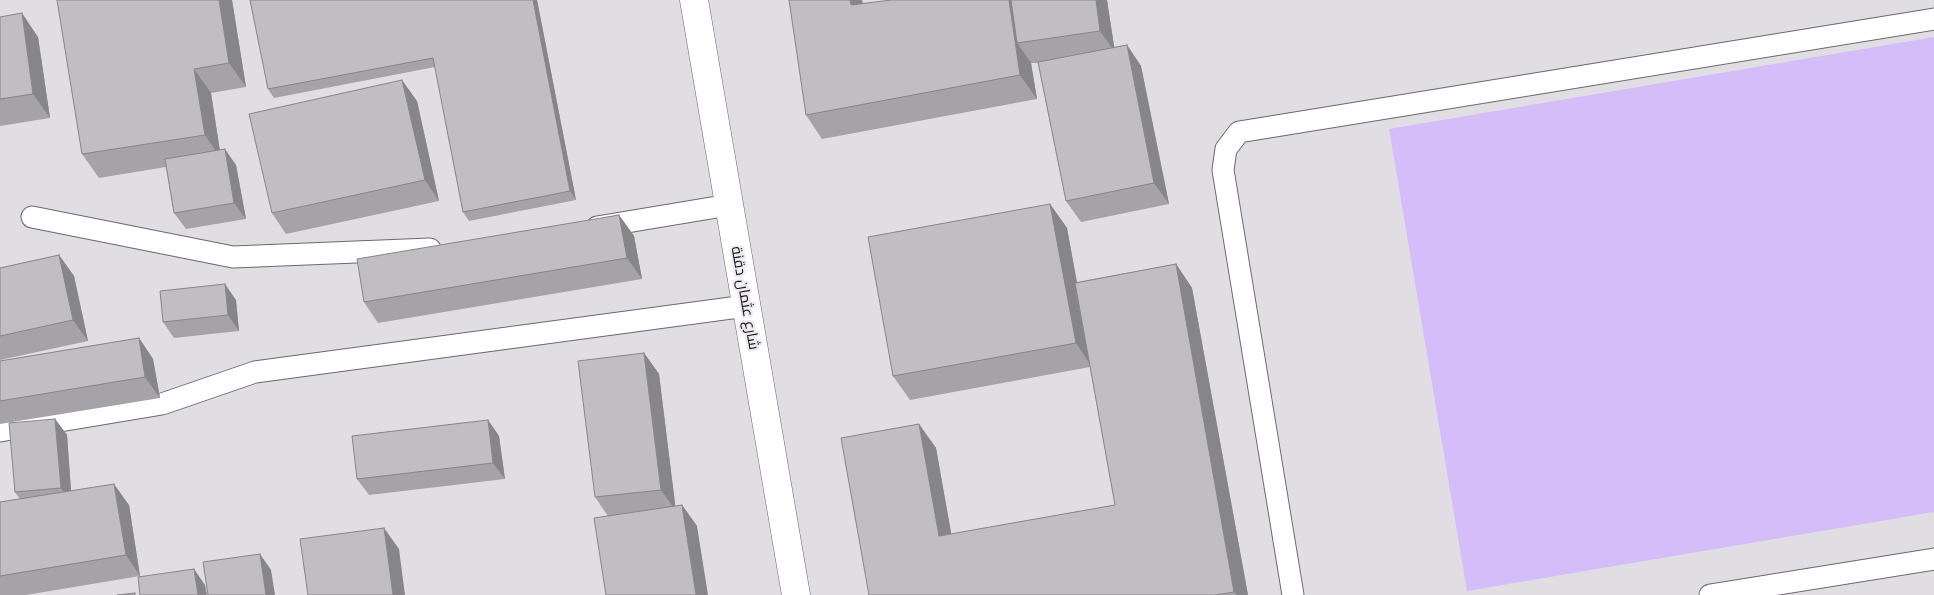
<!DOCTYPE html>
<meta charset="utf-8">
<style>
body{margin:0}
canvas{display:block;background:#e0dee3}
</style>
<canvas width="1934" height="595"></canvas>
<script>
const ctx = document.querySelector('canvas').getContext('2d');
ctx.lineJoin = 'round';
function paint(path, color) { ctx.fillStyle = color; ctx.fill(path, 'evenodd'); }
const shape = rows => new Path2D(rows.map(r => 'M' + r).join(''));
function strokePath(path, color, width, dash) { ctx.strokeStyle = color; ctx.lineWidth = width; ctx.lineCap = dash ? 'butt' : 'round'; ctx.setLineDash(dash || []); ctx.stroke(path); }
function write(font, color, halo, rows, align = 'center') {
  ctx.font = font + ' Inter,Cairo,sans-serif'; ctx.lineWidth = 4.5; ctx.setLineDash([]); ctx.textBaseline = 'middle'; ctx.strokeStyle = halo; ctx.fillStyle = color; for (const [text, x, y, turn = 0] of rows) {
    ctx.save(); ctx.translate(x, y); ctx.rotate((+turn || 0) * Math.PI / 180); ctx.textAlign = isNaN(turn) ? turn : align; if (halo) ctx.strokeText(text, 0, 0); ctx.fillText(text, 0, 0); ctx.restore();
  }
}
const green = shape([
 [1934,37,1934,512,1467,591,1389,129]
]);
const lane = shape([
 [32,217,233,257,430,249],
 [597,227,729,205],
 [0,431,162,404,255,372,746,306],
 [1293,595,1223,170,1226,149,1239,132,1934,19],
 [1710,595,1934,559]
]);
const secondary = shape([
 [694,0,796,595]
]);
const wall = shape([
 [232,0,246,87,211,93,220,150,236,165,246,219,186,229,174,213,166,167,99,178,82,154],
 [537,0,576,200,469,221,463,212,435,67,274,98,268,89],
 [789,0,862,0,863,4,891,0,1107,0,1114,47,1127,45,1141,66,1169,204,1081,222,1066,201,1038,63,1031,63,1037,99,822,139,806,115],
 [0,17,38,37,50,118,0,126],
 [417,101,439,201,286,234,272,213],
 [1050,204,1067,228,1077,282,1176,264,1192,288,1248,595,869,595,919,424,936,448,951,534,1115,505,1090,367,910,400,893,376],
 [619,215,634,236,642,279,378,323,364,302],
 [59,255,74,276,88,341,0,360,0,268],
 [236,300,239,331,174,338,163,322],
 [139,338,153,359,160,398,0,424,0,361],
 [644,353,659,374,675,506,682,505,697,526,608,516,595,497],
 [55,419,67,435,71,491,129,505,140,576,26,595,0,595,0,502,20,499,15,492],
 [488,420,499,436,505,479,369,495,357,479]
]);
const shadedWall = shape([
 [219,0,232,0,246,87,229,63],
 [533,0,537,0,576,200,570,191],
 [850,0,862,0,868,29,851,5],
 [1009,0,1017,0,1017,43,1031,63,1037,99,1020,75],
 [1096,0,1107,0,1115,52,1100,31],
 [22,13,38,37,50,118,33,94],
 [1127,45,1141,66,1169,204,1154,183],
 [194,69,211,93,221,159,205,135],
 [402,80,417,101,439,201,425,180],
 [225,149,236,165,246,219,234,203],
 [1050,204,1067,228,1092,367,1076,343],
 [619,215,634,236,642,279,627,258],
 [59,255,74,276,88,341,73,320],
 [1176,264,1192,288,1248,595,1237,595,1234,592],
 [225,284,236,300,239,331,228,315],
 [139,338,153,359,160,398,145,377],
 [644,353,659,374,676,511,661,490],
 [55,419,67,435,72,504,61,488],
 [488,420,499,436,505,479,493,463],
 [919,424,936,448,956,560,939,536],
 [114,484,129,505,140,576,126,555],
 [682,505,697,526,708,595,696,595],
 [384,528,399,549,405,595,393,595],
 [260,554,271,570,275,595,266,595],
 [194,569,205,585,207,595,198,595]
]);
const building = shape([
 [57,0,219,0,229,63,194,69,205,135,82,154,57,0],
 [250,0,533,0,570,191,463,212,433,58,268,89,250,0],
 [789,0,850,0,851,5,891,0,1009,0,1020,75,806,115,789,0],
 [1011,0,1096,0,1100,31,1017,43,1011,0],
 [22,13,33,94,0,99,0,17,22,13],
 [1127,45,1154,183,1066,201,1038,62,1127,45],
 [402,80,425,180,272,213,249,114,402,80],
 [225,149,234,203,174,213,165,159,225,149],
 [1050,204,1076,343,893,376,868,237,1050,204],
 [619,215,627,258,364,302,357,259,619,215],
 [59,255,73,320,0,336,0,268,59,255],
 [1176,264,1234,592,1215,595,869,595,841,438,919,424,939,536,1115,505,1075,283,1176,264],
 [225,284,228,315,163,322,160,291,225,284],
 [139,338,145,377,0,401,0,361,139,338],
 [644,353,661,490,595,497,578,361,644,353],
 [55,419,61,488,15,492,9,423,55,419],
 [488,420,493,463,357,479,352,436,488,420],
 [114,484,126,555,0,576,0,502,114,484],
 [682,505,696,595,606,595,594,518,682,505],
 [384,528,393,595,308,595,300,539,384,528],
 [260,554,266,595,208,595,203,562,260,554],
 [194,569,198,595,140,595,138,577,194,569],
 [135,593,135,595,117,595,135,593]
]);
const streetNames = [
 ["شارع عثمان دقنة",745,298,80]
];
paint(green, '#d5bdf9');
strokePath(lane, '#6b696d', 23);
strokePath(secondary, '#6b696d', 29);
strokePath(lane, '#fff', 21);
strokePath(secondary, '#fff', 28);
paint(wall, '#a5a3a8');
paint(shadedWall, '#868588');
paint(building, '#c0bec3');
strokePath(building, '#868588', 1);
write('15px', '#121113', '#edebf0', streetNames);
</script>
